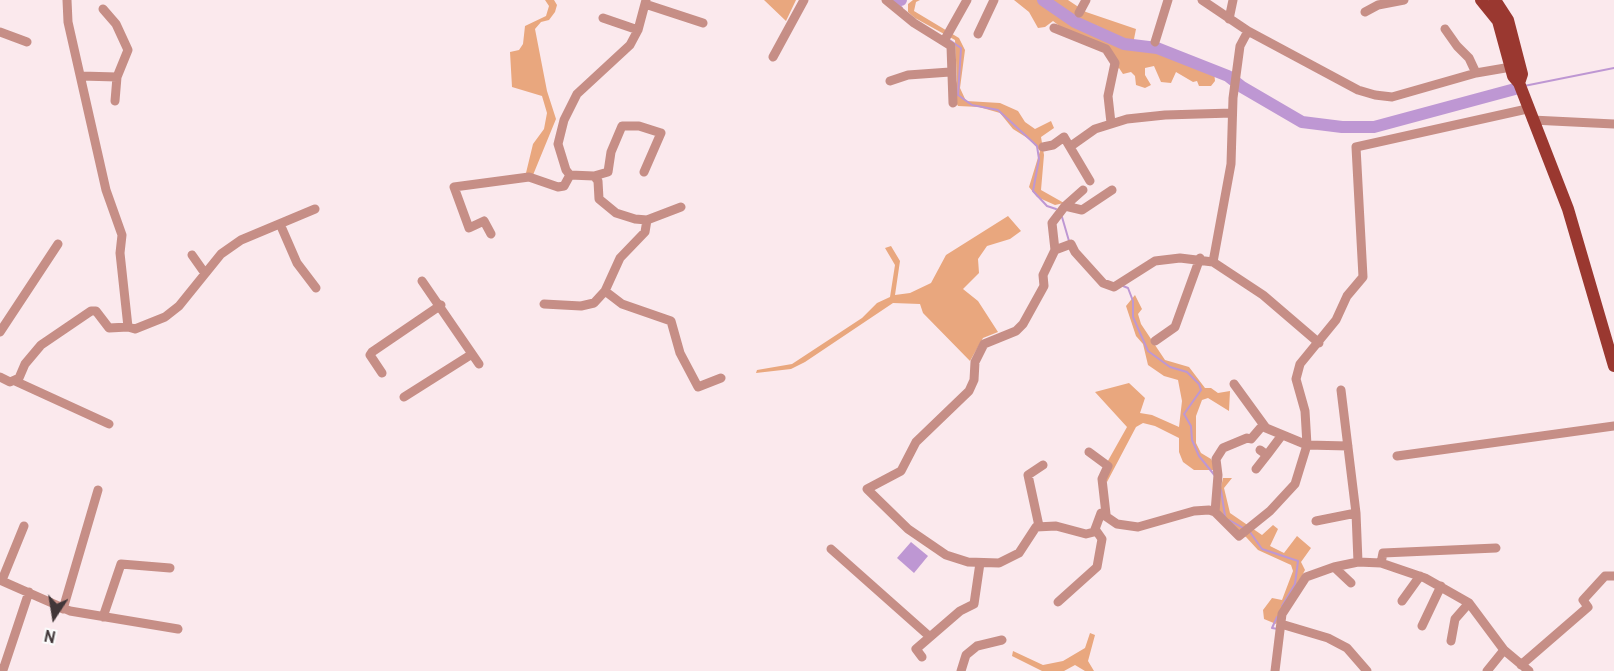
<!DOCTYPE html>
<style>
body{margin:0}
#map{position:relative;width:1614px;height:671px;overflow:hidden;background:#fbe9ed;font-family:Overpass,sans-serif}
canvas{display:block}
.north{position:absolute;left:24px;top:587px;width:60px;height:60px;-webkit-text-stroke:4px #fbfbfb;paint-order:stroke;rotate:192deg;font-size:16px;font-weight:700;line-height:24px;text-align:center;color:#413638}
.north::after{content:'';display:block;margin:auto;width:21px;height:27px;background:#413638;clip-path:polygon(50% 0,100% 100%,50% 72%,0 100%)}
</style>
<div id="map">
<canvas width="1614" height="671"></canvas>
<div class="north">N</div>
</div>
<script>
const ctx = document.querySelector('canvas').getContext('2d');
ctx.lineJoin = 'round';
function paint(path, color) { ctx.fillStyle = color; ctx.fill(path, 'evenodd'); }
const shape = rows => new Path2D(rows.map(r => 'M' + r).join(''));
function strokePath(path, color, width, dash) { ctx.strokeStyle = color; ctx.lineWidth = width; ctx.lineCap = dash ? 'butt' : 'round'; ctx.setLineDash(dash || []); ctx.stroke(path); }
const forest = shape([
 [545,0,554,0,557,5,555,12,549,20,541,22,535,29,547,91,556,119,533,175,526,173,533,144,544,129,547,113,542,96,512,87,510,52,519,50,523,44,525,26,546,16,549,6],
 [764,0,796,0,786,21],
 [913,0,920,0,916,2,914,11,959,38,965,50,960,88,966,101,1000,103,1018,111,1025,122,1035,129,1051,121,1054,128,1041,137,1044,155,1041,190,1064,203,1055,205,1037,197,1029,187,1040,151,1029,139,1013,129,1000,113,979,107,958,106,952,95,957,81,955,40,915,18,908,12,908,4],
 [1014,0,1045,0,1045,8,1064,15,1065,21,1125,45,1172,55,1192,65,1202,66,1214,71,1215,81,1211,86,1199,86,1197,81,1193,82,1176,72,1171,83,1161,82,1154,66,1145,68,1145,75,1151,85,1145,88,1136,85,1135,76,1131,72,1123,74,1119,68,1116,70,1108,50,1066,31,1053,21,1045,27,1038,28,1029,12],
 [1046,0,1068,0,1086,12,1136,29,1133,44,1112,38,1098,26,1078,23,1074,16,1046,7],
 [1008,216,1021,231,1010,239,987,246,978,259,979,273,963,289,978,301,998,332,983,338,970,361,923,313,920,304,893,303,805,362,791,369,756,373,757,370,792,364,862,318,877,303,890,297,895,265,885,248,891,246,900,261,895,295,910,293,931,283,946,255],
 [1135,295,1142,309,1138,314,1141,324,1165,360,1189,367,1205,388,1211,388,1218,393,1230,391,1229,411,1208,398,1202,400,1196,416,1196,443,1201,453,1211,459,1217,470,1194,470,1183,462,1179,452,1179,438,1155,426,1143,423,1136,427,1107,482,1100,475,1127,427,1095,392,1129,383,1145,398,1140,413,1152,415,1179,427,1182,401,1178,380,1164,376,1148,365,1143,344,1136,336,1126,306],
 [1223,478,1232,478,1224,488,1230,513,1262,535,1273,525,1278,529,1270,546,1284,553,1297,536,1311,548,1301,562,1305,570,1276,624,1264,619,1263,610,1272,598,1282,600,1293,571,1291,565,1258,550,1246,537,1228,526,1217,507],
 [1090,633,1095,635,1088,661,1094,671,1085,671,1075,665,1064,671,1042,671,1012,656,1013,651,1043,665,1063,661,1085,648]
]);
const water = shape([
 [911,542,928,556,914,573,897,558]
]);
const stream = shape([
 [896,2,902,8],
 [948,39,961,48,958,95,972,105,998,110,1037,146,1039,159,1033,191,1047,206,1056,209],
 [1524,86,1614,68],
 [1062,217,1069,241],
 [1123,286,1128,288,1133,301,1133,317,1148,351,1170,367,1187,372,1199,384,1201,390,1184,414,1191,426,1192,440,1199,456,1216,477],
 [1221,490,1225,516],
 [1229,520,1245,529],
 [1250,532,1262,549,1298,561,1295,584,1282,606],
 [1277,617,1272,628,1278,629]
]);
const river = shape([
 [892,0,901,0],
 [1043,0,1075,22,1124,44,1157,48,1228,76,1242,87,1302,122,1342,127,1374,127,1515,89]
]);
const minor = shape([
 [67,0,68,22,106,190,122,235,120,253,128,327,135,329,165,317,179,306,221,254,241,240,315,209],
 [886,0,914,23,951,46,953,103],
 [1202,0,1248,31,1358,90,1375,95,1392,97,1476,73,1511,67],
 [645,4,703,23],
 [103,9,116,24,128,50,117,77,115,101],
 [1365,12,1378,5,1404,0],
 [1079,13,1086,0],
 [603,18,638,30],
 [1229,19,1233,0],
 [1054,28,1106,49,1115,63,1108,96,1111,123],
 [1445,29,1457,46,1469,58,1476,73],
 [0,32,27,42],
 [978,34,994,0],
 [944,41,967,0],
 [1155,42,1168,0],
 [773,57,804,0],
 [81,76,117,77],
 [890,81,908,75,950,72],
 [1532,120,1614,124],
 [1071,146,1095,129,1127,119,1165,115,1232,113],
 [1043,147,1053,145,1064,137,1090,181],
 [644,172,661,133,639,126,622,126,611,152,608,172,594,176,570,175,566,170,558,144,564,120,577,94,630,45,638,30,646,0],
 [594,176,598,181,599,199,616,213,635,219,647,220,681,207],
 [1083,190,1065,206,1052,223,1055,250,1043,275,1044,286,1023,324,1016,331,984,344,975,362,974,380,969,391,916,442,901,471,867,489,908,529,946,555,968,562,999,563,1019,553,1036,527,1056,526,1086,534,1094,532,1101,513,1117,524,1138,527,1194,511,1209,510,1215,512,1239,536,1270,511,1295,484,1307,445,1305,411,1296,379,1300,364,1336,320,1347,296,1363,277,1356,147,1527,109],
 [1065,206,1082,210,1112,190],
 [280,224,297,263,316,288],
 [491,234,484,221,469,228,454,187,529,177,558,187,564,186,570,175],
 [1055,250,1071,244,1075,252,1103,283,1114,287,1155,261,1180,258,1213,262,1263,295,1319,343],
 [192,255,204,272],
 [1213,262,1231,164,1233,98,1240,46,1248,31],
 [422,281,479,364],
 [605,291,622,304,671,321,680,353,698,387,721,378],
 [544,304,581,306,594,303,605,291,620,258,645,232,647,220],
 [0,332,58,244],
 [1155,341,1175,327,1200,258],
 [382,373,370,355,372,352,441,305],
 [0,377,10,382,19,378,25,364,41,345,91,311,96,311,109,328,128,327],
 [15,381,109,424],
 [1234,384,1266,428,1307,445,1348,446],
 [1341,390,1356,513,1358,562],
 [404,397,472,354],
 [1260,450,1267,455,1282,435],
 [1089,452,1108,466,1102,479,1106,514],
 [1397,456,1614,426],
 [1256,469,1267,455],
 [1215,512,1218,475,1216,459,1223,448,1247,438,1251,439,1263,425],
 [1316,521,1356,513],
 [1039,526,1028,475,1043,465],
 [831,549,929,636],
 [1381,563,1383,553,1496,548],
 [1334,567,1351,583],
 [0,580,70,611,178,629],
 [2,580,24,526],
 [1402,601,1420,576],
 [1058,602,1097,567,1102,539,1095,529],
 [63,609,98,490],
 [103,617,121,564,170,568],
 [1281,624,1328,638,1347,648,1367,671],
 [1422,626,1441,586],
 [1451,641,1455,619,1469,603],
 [922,657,916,649,960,611,974,604,980,563],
 [1521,665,1588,607,1583,600,1605,576,1614,576],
 [0,669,3,670,29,592],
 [961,671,966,655,977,646,1002,640],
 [1275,671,1282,614,1306,577,1334,567,1358,562,1381,563,1425,578,1469,603,1504,650,1529,671],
 [1487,671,1504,650]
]);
const major = shape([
 [1481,0,1498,21,1513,76,1519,83,1568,209,1614,366],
 [1495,0,1508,20,1522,74,1519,83]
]);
paint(forest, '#e9a77e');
paint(water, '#be97d3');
strokePath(stream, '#be97d3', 2);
strokePath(river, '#be97d3', 12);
strokePath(minor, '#c68e86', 9);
strokePath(major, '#9a3830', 12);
</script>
